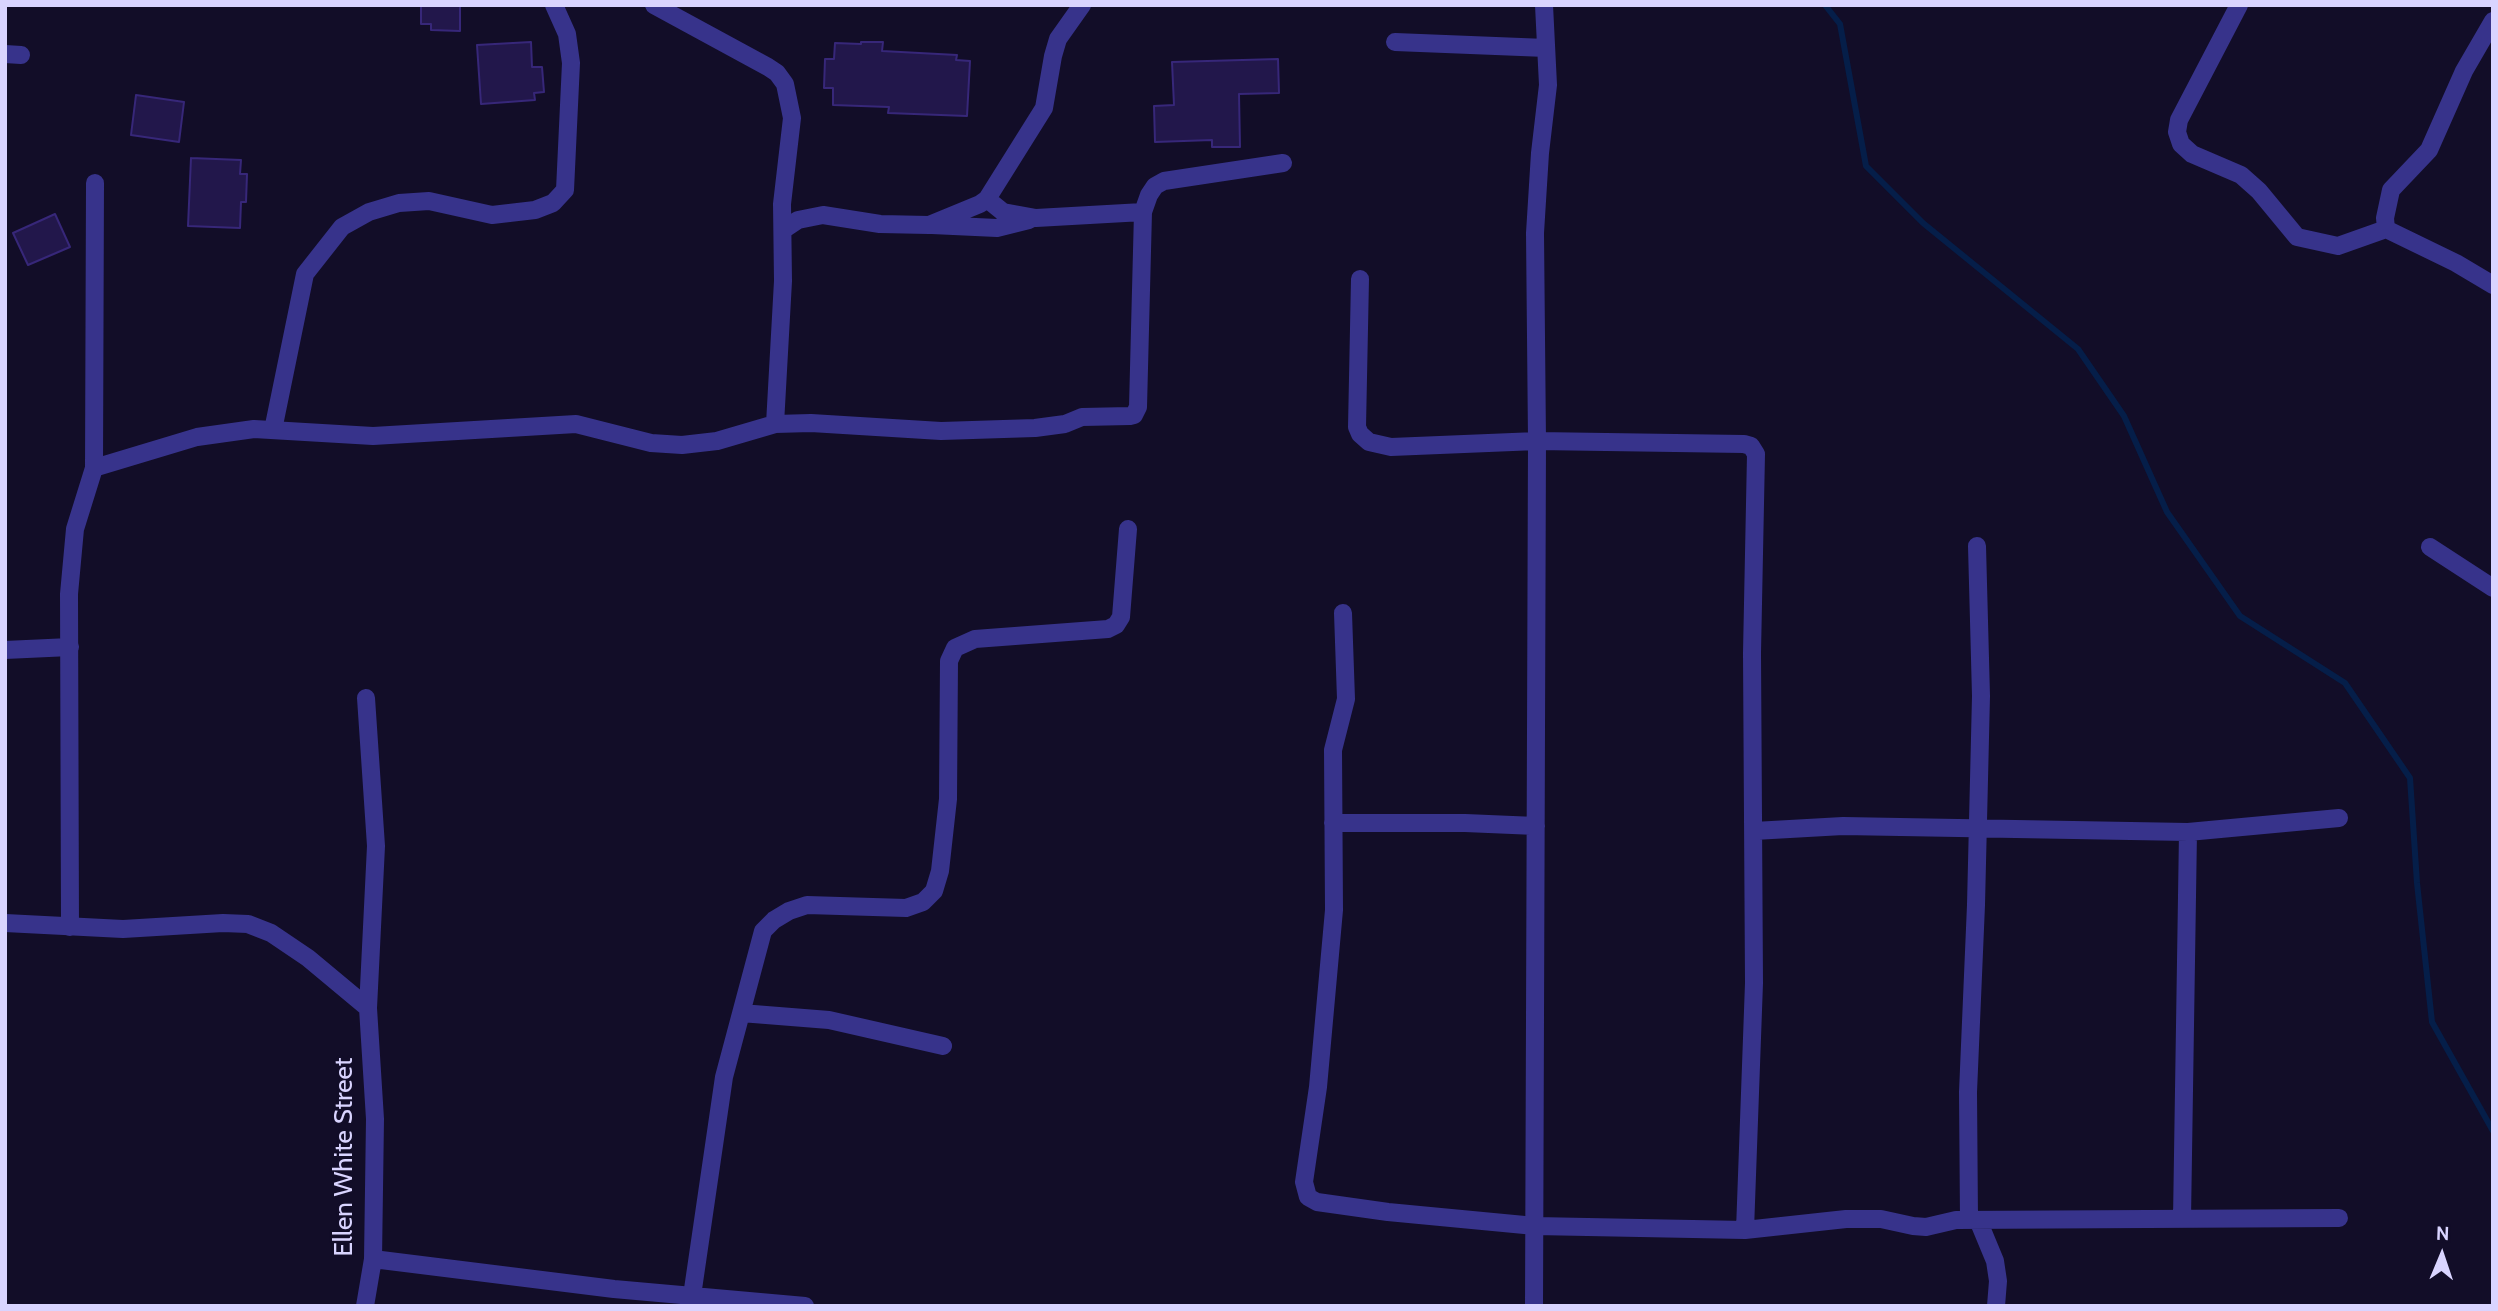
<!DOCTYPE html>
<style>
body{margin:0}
#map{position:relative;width:2498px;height:1311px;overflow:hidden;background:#120d28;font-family:Cabin,sans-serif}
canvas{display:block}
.frame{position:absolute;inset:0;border:7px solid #d9d4ff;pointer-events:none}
.north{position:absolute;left:2407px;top:1220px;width:70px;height:70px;-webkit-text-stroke:5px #120d28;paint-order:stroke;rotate:2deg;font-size:19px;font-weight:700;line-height:28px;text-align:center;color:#d9d4ff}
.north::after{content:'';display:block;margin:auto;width:24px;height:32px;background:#d9d4ff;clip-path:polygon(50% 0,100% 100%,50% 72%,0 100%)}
</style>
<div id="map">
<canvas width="2498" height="1311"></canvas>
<div class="frame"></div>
<div class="north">N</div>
</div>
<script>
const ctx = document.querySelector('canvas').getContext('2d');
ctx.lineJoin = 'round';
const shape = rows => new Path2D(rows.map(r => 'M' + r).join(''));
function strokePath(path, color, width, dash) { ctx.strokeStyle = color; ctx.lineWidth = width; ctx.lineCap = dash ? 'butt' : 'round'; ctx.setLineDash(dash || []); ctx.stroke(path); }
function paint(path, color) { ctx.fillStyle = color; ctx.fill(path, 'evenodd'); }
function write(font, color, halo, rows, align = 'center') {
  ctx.font = font + ' Cabin,sans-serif'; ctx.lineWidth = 5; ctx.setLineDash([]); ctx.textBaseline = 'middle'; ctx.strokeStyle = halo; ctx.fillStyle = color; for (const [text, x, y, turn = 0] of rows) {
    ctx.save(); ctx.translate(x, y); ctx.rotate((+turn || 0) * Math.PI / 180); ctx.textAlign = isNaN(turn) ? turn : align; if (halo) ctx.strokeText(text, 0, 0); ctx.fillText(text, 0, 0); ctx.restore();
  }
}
const stream = shape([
 [1825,5,1840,24,1866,166,1923,223,2078,349,2124,416,2167,512,2240,616,2345,683,2410,778,2417,883,2432,1022,2493,1131]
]);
const building = shape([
 [421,5,460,5,460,31,431,30,431,24,421,24,421,5],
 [531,42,532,67,542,67,544,92,534,93,535,100,481,104,477,45,531,42],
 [861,42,883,42,882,51,957,55,956,60,970,61,967,116,888,113,889,107,833,105,833,88,824,88,825,59,834,59,835,43,861,44,861,42],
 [1278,59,1279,93,1239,94,1240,147,1212,147,1212,140,1155,142,1154,106,1174,105,1172,62,1278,59],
 [136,95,184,102,179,142,131,135,136,95],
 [191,158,241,160,240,174,247,174,246,202,241,202,240,228,188,226,191,158],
 [55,214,70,247,28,265,13,233,55,214]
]);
const street = shape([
 [654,5,768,67,777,73,785,84,792,118,782,204,783,281,775,424],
 [2239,5,2179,120,2177,132,2181,144,2192,154,2241,175,2259,191,2297,237,2338,246,2386,229],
 [2493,21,2464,71,2429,150,2391,190,2385,218,2386,229,2456,263,2493,285],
 [1395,42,1546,48],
 [5,54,21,55],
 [987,199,1003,212,1036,218,1143,212,1149,195,1155,186,1164,181,1283,163],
 [932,225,997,228,1029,220],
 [783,230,798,220,823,215,880,224,929,225,980,204,987,199,1044,108,1053,56,1058,39,1082,5],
 [1360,279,1357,427,1360,434,1369,442,1391,447,1537,441,1744,444,1751,446,1756,454,1752,653,1754,983,1745,1230],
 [273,430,305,274,342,227,369,212,399,203,429,201,492,215,535,210,553,203,565,190,571,63,567,34,554,5],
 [94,468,95,183],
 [2430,547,2493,588],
 [1343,613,1346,699,1333,750,1334,910,1318,1087,1304,1182,1308,1197,1317,1202,1388,1212,1535,1226,1745,1230,1846,1219,1881,1219,1913,1226,1926,1227,1956,1220,2339,1218],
 [5,650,70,647],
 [1333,823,1465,823,1536,826],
 [1754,831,1843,826,2188,832,2339,818],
 [5,923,123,929,223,923,248,924,271,933,308,958,368,1008],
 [70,927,69,594,75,529,94,468,197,437,254,429,373,436,576,424,651,443,682,445,717,441,775,424,811,423,941,431,1035,428,1065,424,1082,417,1130,416,1134,415,1138,407,1143,212],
 [741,1013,829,1020,943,1046],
 [2182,1219,2188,832],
 [1969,1220,1968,1092,1976,905,1981,696,1977,546],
 [1978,1220,1995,1261,1998,1281,1996,1306],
 [373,1259,614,1289,805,1306],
 [692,1296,724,1077,763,931,774,920,789,911,807,905,906,908,923,902,934,891,940,871,948,799,949,661,955,648,975,639,1108,629,1116,625,1121,617,1128,529],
 [365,1306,373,1259,375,1119,368,1008,376,846,366,698],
 [1534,1306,1537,441,1535,233,1540,153,1548,85,1544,5]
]);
const streetNames = [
 ["Ellen White Street",344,1157,-90]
];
strokePath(stream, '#051e49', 6);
paint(building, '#22174b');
strokePath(building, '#372779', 2);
strokePath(street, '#37338b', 18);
write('26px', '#d9d4ff', '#120d28', streetNames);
</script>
